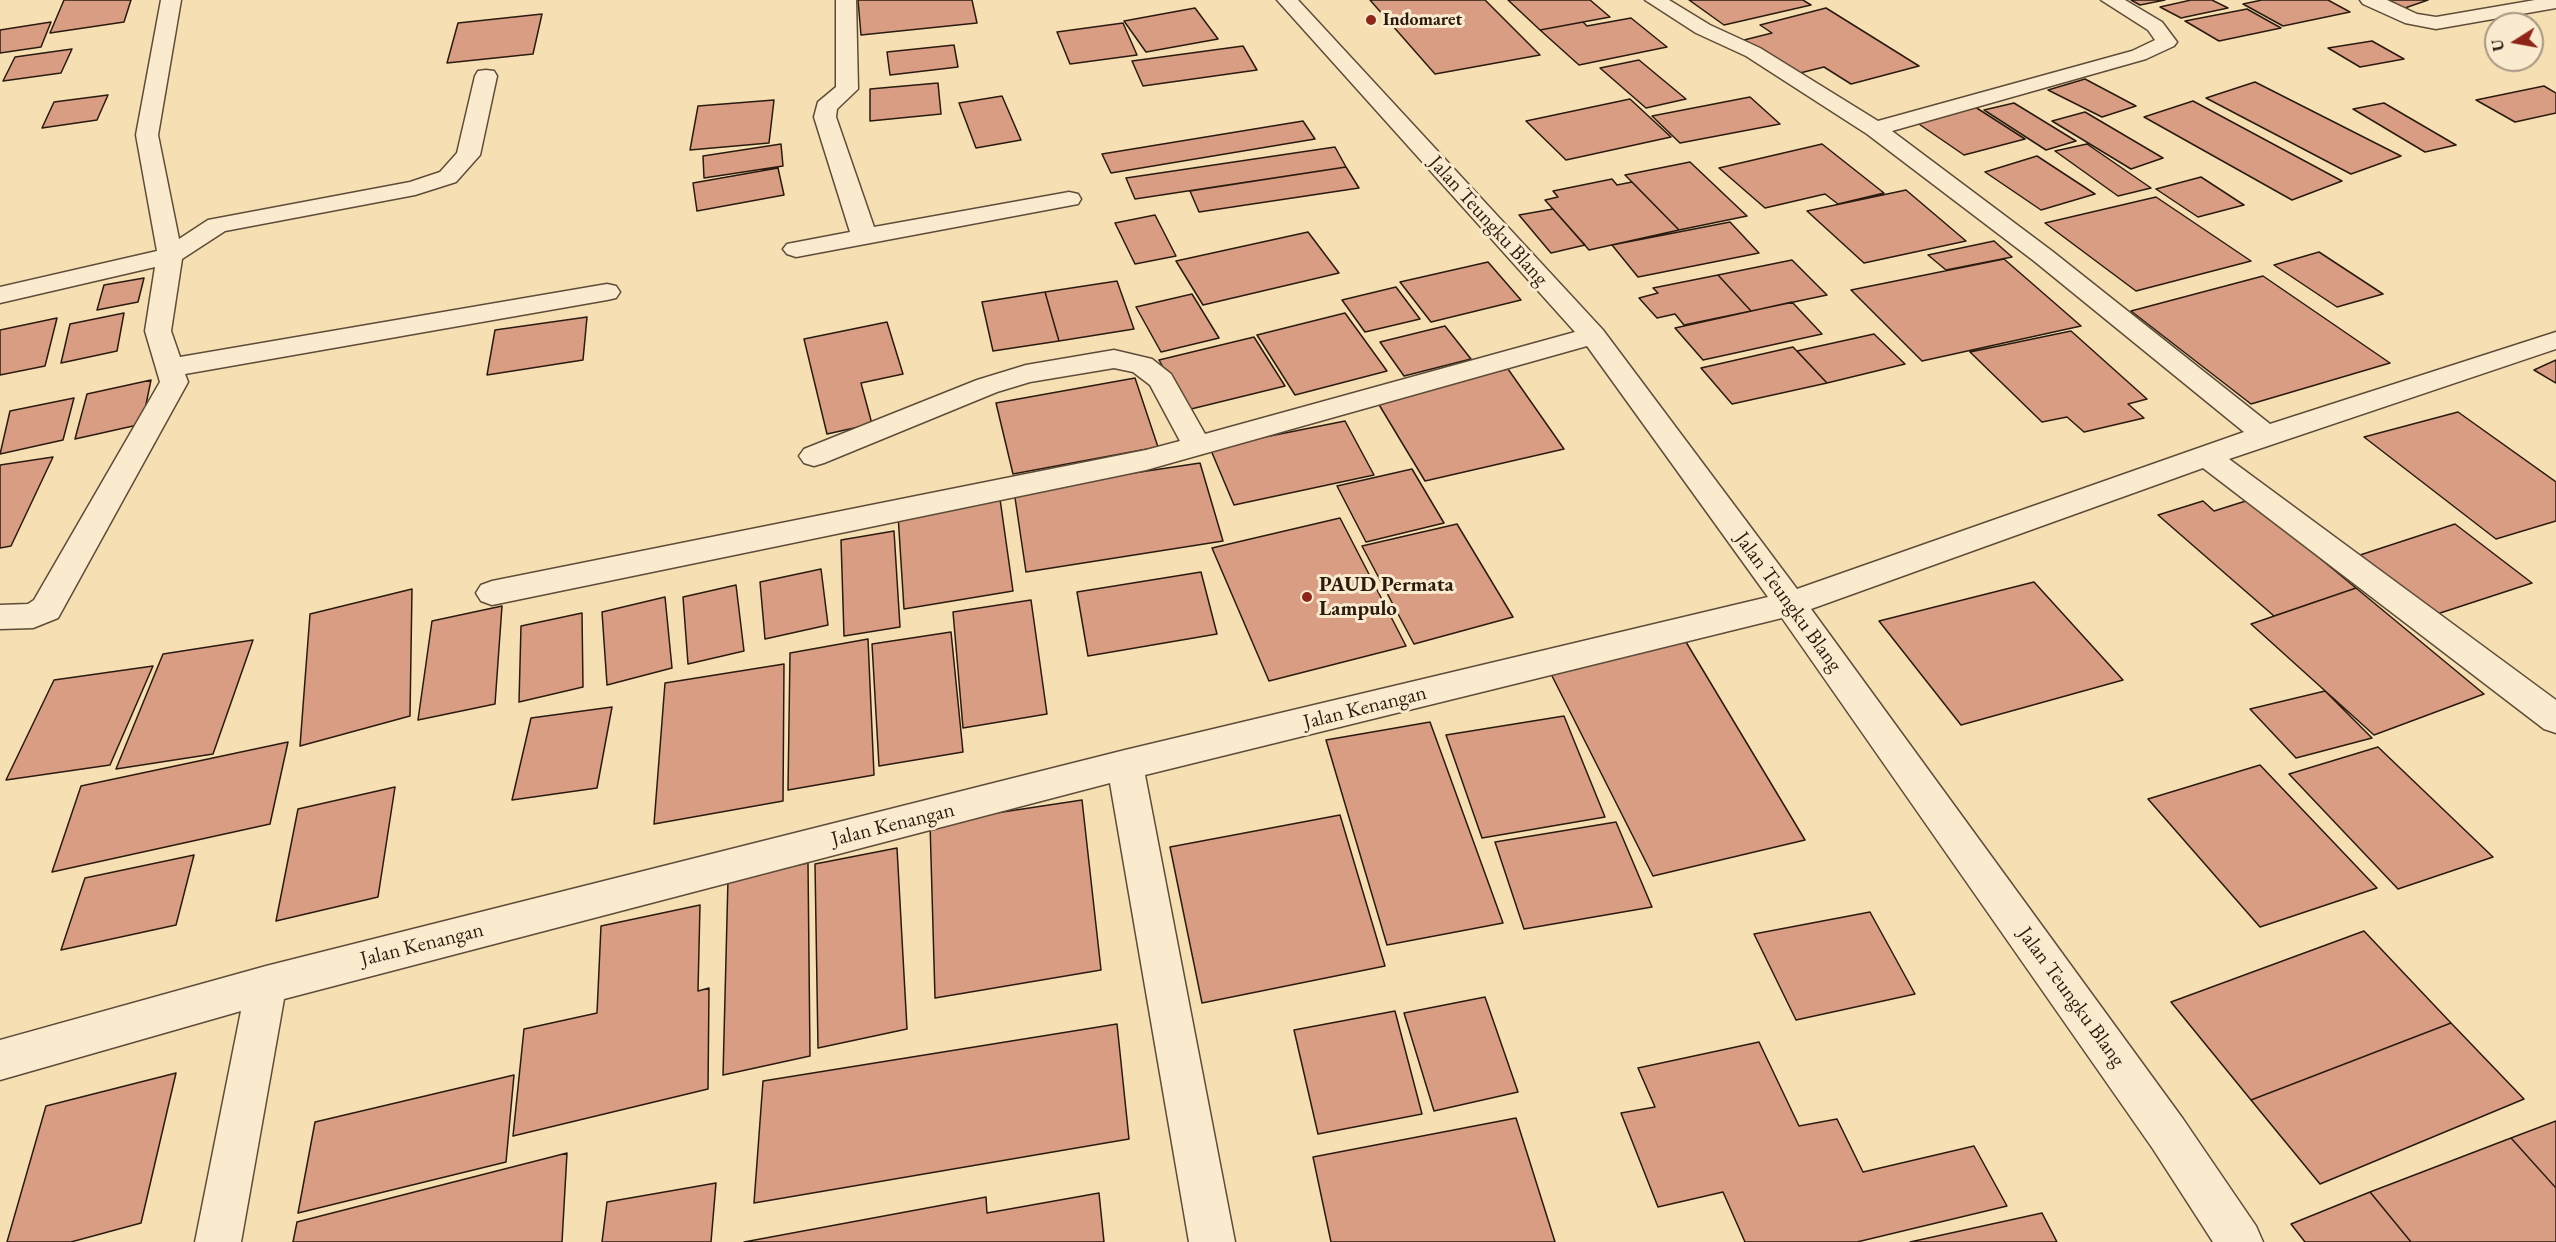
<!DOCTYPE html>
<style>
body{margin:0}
#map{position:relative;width:2556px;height:1242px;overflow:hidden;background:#f7dfb4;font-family:"EB Garamond",serif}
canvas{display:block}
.north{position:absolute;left:2484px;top:12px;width:60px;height:60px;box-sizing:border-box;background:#faeace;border:2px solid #a79782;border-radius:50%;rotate:259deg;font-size:16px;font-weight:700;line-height:24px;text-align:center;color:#2a1b0f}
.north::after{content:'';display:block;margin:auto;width:21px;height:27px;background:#8f2418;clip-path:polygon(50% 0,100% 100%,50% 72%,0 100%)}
</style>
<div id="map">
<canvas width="2556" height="1242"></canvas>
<div class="north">U</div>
</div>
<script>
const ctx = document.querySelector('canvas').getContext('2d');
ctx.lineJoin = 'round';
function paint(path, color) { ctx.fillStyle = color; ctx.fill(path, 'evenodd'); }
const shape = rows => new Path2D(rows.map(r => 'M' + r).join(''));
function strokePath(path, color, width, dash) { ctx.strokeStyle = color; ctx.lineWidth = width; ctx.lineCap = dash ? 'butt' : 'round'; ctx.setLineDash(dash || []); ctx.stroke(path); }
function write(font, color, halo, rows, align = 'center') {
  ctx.font = font + ' "EB Garamond",serif'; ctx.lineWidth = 6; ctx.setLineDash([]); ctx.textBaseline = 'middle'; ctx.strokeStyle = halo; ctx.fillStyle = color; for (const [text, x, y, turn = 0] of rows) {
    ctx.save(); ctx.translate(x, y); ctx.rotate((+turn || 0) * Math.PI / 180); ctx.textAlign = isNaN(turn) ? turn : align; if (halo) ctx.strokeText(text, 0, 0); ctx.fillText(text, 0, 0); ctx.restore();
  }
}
const building = shape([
 [64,0,131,0,124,22,50,33,64,0],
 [858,0,972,0,977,23,861,35,858,0],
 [1370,0,1485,0,1540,55,1435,74,1370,0],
 [1508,0,1590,0,1610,17,1540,30,1508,0],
 [1689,0,1803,0,1811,5,1724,25,1689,0],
 [2131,0,2165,0,2140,5,2131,0],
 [2191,0,2212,0,2228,8,2181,18,2160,7,2191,0],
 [2262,0,2328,0,2350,12,2283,26,2243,4,2262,0],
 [2382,0,2428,0,2402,9,2382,0],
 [1195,8,1218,39,1146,52,1124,21,1195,8],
 [1826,8,1919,66,1851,84,1824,67,1796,74,1744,40,1772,33,1760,25,1826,8],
 [2247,9,2281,28,2219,41,2185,21,2247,9],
 [542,14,533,54,447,63,458,23,542,14],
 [1631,18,1667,47,1579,65,1540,30,1583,22,1587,26,1631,18],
 [51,22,41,47,0,53,0,30,51,22],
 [1123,23,1137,55,1070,64,1057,32,1123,23],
 [2372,41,2404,59,2360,67,2328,48,2372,41],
 [954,45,958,67,890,75,887,52,954,45],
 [1243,46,1257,70,1143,86,1132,61,1243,46],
 [72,49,61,73,3,81,15,57,72,49],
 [1639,60,1686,99,1646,108,1600,68,1639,60],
 [2085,79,2136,106,2102,117,2048,90,2085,79],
 [2255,82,2401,156,2351,174,2206,98,2255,82],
 [938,83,941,114,870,121,870,89,938,83],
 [2544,86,2556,93,2556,113,2515,122,2476,100,2544,86],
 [108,95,97,120,42,128,54,102,108,95],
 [1002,96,1021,140,976,148,959,103,1002,96],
 [1750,97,1780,124,1680,143,1652,116,1750,97],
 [1630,99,1671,137,1566,160,1526,121,1630,99],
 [774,100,769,143,690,150,698,106,774,100],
 [2193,101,2342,181,2292,200,2144,117,2193,101],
 [2014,103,2076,141,2046,150,1984,110,2014,103],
 [2384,103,2456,145,2425,152,2353,109,2384,103],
 [1972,105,2025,139,1964,155,1913,120,1972,105],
 [2085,112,2163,158,2131,169,2052,121,2085,112],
 [1303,121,1315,139,1111,173,1102,154,1303,121],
 [781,144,783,166,704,178,703,156,781,144],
 [1822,144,1884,193,1838,204,1825,194,1765,208,1719,168,1822,144],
 [2087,144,2151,188,2118,196,2055,151,2087,144],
 [1335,147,1346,167,1135,199,1126,178,1335,147],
 [2037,156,2095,194,2041,210,1985,172,2037,156],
 [1690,162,1747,216,1679,230,1625,175,1690,162],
 [1346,167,1359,188,1199,212,1190,191,1346,167],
 [778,168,784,195,697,211,693,183,778,168],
 [2201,177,2244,205,2198,217,2156,189,2201,177],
 [1612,179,1617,185,1632,182,1679,230,1589,250,1545,200,1558,197,1553,191,1612,179],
 [1906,190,1966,241,1864,263,1807,211,1906,190],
 [2156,197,2251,261,2136,291,2045,223,2156,197],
 [1553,209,1585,245,1551,253,1519,215,1553,209],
 [1155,215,1176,256,1135,264,1115,223,1155,215],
 [1730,222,1759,253,1638,277,1612,245,1730,222],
 [1308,232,1339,273,1203,305,1176,261,1308,232],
 [1994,241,2012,257,1946,270,1928,255,1994,241],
 [2319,252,2383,294,2337,307,2274,265,2319,252],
 [2004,259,2081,326,1922,361,1851,290,2004,259],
 [1792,260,1827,295,1751,311,1718,275,1792,260],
 [1488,262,1521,300,1431,322,1400,282,1488,262],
 [1718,275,1751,311,1684,325,1675,314,1657,318,1639,298,1658,293,1653,288,1718,275],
 [2263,276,2390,363,2251,404,2131,311,2263,276],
 [144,278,138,302,97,310,104,285,144,278],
 [1117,281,1134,329,1059,341,1045,292,1117,281],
 [1396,287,1420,319,1365,332,1342,300,1396,287],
 [1045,292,1059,341,993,351,982,302,1045,292],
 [1192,294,1219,338,1161,352,1136,307,1192,294],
 [1792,302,1822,334,1703,360,1675,328,1792,302],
 [124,313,117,351,61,363,70,324,124,313],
 [1345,313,1387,371,1295,395,1257,335,1345,313],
 [587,317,583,360,487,375,495,330,587,317],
 [57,318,45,366,0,375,0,330,57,318],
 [887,322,903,374,861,383,872,424,827,434,804,339,887,322],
 [1445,326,1471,359,1404,376,1380,342,1445,326],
 [2071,331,2147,399,2128,404,2144,418,2084,432,2067,417,2042,422,1970,352,2071,331],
 [1874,334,1905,364,1827,383,1797,351,1874,334],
 [1254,337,1285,386,1187,410,1159,360,1254,337],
 [1793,347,1827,383,1732,404,1701,368,1793,347],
 [2556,360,2556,383,2534,370,2556,360],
 [1508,369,1564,449,1425,481,1375,398,1508,369],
 [1135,378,1158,447,1013,474,996,403,1135,378],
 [151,380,142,424,75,439,87,394,151,380],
 [74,398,63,440,0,454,10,411,74,398],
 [2458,412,2556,482,2556,521,2496,539,2364,437,2458,412],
 [1345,421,1374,475,1234,505,1210,448,1345,421],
 [53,457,11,546,0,548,0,465,53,457],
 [1200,463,1223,541,1026,572,1014,491,1200,463],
 [1412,469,1444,523,1366,542,1337,486,1412,469],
 [1000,499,1013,591,904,609,898,515,1000,499],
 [2249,500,2356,588,2274,616,2158,515,2203,501,2214,511,2249,500],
 [1340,518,1406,646,1269,681,1212,548,1340,518],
 [1457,524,1513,617,1414,644,1362,546,1457,524],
 [2455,524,2532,583,2434,615,2360,555,2455,524],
 [894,531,900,627,844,636,841,540,894,531],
 [821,569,828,625,765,639,760,582,821,569],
 [1201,572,1217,634,1088,656,1077,592,1201,572],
 [2034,582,2123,680,1961,725,1879,621,2034,582],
 [736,585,744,651,688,664,683,597,736,585],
 [2356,588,2484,694,2374,735,2251,624,2356,588],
 [412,589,410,716,300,746,310,614,412,589],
 [665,597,672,668,607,685,602,612,665,597],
 [1031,600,1047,714,963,728,953,612,1031,600],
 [502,606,495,704,418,720,432,621,502,606],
 [582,613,583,687,519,702,521,626,582,613],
 [951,632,963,752,879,766,872,644,951,632],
 [868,639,874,775,788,790,790,653,868,639],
 [253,640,213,754,116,769,163,654,253,640],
 [1686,642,1805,840,1653,876,1549,670,1686,642],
 [784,664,783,801,654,824,665,683,784,664],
 [153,666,110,765,6,780,54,680,153,666],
 [2325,691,2372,738,2296,758,2250,709,2325,691],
 [612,707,597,788,512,800,531,718,612,707],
 [1564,716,1605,817,1482,838,1446,735,1564,716],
 [1430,722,1503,923,1387,945,1326,740,1430,722],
 [288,742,270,824,52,872,81,786,288,742],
 [2378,747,2493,857,2398,889,2289,774,2378,747],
 [2260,765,2377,888,2260,927,2148,799,2260,765],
 [395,787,378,897,276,921,298,809,395,787],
 [1082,800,1101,970,935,998,930,823,1082,800],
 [1340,815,1385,966,1202,1003,1170,847,1340,815],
 [1616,822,1652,907,1524,929,1495,842,1616,822],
 [897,848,907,1029,818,1048,815,864,897,848],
 [194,855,176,925,61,950,85,878,194,855],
 [808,863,810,1056,723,1075,728,879,808,863],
 [700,905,698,991,709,988,708,1089,513,1136,524,1029,597,1013,601,926,700,905],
 [1870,912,1915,994,1796,1020,1754,934,1870,912],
 [2364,931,2451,1023,2251,1100,2171,1002,2364,931],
 [1485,997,1518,1092,1434,1111,1404,1013,1485,997],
 [1395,1011,1422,1114,1318,1134,1294,1030,1395,1011],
 [2451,1023,2524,1099,2320,1184,2251,1100,2451,1023],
 [1117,1024,1129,1139,754,1203,763,1081,1117,1024],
 [1759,1042,1799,1126,1837,1119,1863,1172,1974,1146,2007,1206,1857,1242,1745,1242,1723,1192,1658,1207,1621,1113,1655,1107,1638,1068,1759,1042],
 [176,1073,141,1223,71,1242,7,1242,46,1106,176,1073],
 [514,1075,506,1162,298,1213,315,1122,514,1075],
 [1516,1118,1555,1242,1331,1242,1313,1157,1516,1118],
 [2556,1121,2556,1188,2511,1138,2556,1121],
 [2511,1138,2556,1188,2556,1242,2411,1242,2370,1192,2511,1138],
 [567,1153,562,1242,293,1242,297,1222,567,1153],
 [716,1183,711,1242,602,1242,607,1202,716,1183],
 [2370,1192,2411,1242,2305,1242,2291,1224,2370,1192],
 [1099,1193,1104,1242,744,1242,986,1197,987,1213,1099,1193],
 [2042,1213,2057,1242,1910,1242,2042,1213]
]);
const minor = shape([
 [161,0,181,0,158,135,179,239,208,220,410,182,440,172,457,153,475,76,478,71,486,70,494,71,497,76,480,155,456,182,415,195,225,231,182,259,171,331,180,357,607,284,616,286,620,292,616,298,607,300,185,374,188,382,58,618,33,628,0,629,0,605,28,604,34,600,160,382,145,331,155,267,0,303,0,287,157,251,136,135,161,0],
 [836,0,856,0,858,89,837,109,836,117,874,227,1069,192,1078,194,1081,199,1078,204,796,257,787,254,783,249,787,244,850,232,814,117,818,102,836,87,836,0],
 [1277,0,1298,0,1603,330,1797,589,2244,432,2034,261,1867,134,1746,56,1696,33,1645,0,1669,0,1710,25,1760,48,1878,121,2132,51,2155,40,2148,30,2101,0,2125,0,2162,22,2177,42,2174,46,2146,59,1892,131,2052,251,2270,424,2556,332,2556,349,2229,459,2556,700,2556,733,2544,729,2203,468,1811,609,2183,1119,2256,1226,2263,1242,2213,1242,2153,1149,1782,618,1145,775,1235,1242,1189,1242,1110,783,284,999,241,1242,195,1242,241,1011,0,1080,0,1040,266,966,1125,750,1768,597,1587,346,1146,470,492,605,481,601,476,593,481,585,492,581,1146,450,1180,441,1150,385,1133,372,1114,368,1030,382,997,392,824,463,814,466,804,463,799,456,804,449,977,380,1026,365,1114,350,1152,359,1171,374,1205,434,1575,332,1277,0],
 [2360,0,2387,0,2417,14,2436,17,2535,0,2556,0,2556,8,2436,29,2405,23,2363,4,2360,0]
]);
const markers = [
 [1371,20,6,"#8f2418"],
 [1307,597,6,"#8f2418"]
];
const farPoinames = [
 ["Indomaret",1383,20]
];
const streetNames = [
 ["Jalan Teungku Blang",1488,221,48],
 ["Jalan Teungku Blang",1788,602,54],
 ["Jalan Kenangan",1365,708,-14],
 ["Jalan Kenangan",893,825,-14],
 ["Jalan Kenangan",422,945,-14],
 ["Jalan Teungku Blang",2071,997,54]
];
const poiNames = [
 ["PAUD Permata",1319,585],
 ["Lampulo",1319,609]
];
paint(building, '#d89d83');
strokePath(building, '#2a1b0f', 1.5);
strokePath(minor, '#5d4c38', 3);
paint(minor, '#faeace');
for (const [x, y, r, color] of markers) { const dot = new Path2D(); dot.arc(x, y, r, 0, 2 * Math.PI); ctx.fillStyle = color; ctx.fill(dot); strokePath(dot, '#faeace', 2); }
write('bold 18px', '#2a1b0f', '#faeace', farPoinames, 'left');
write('21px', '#2a1b0f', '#faeace', streetNames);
write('bold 21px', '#2a1b0f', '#faeace', poiNames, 'left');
</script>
